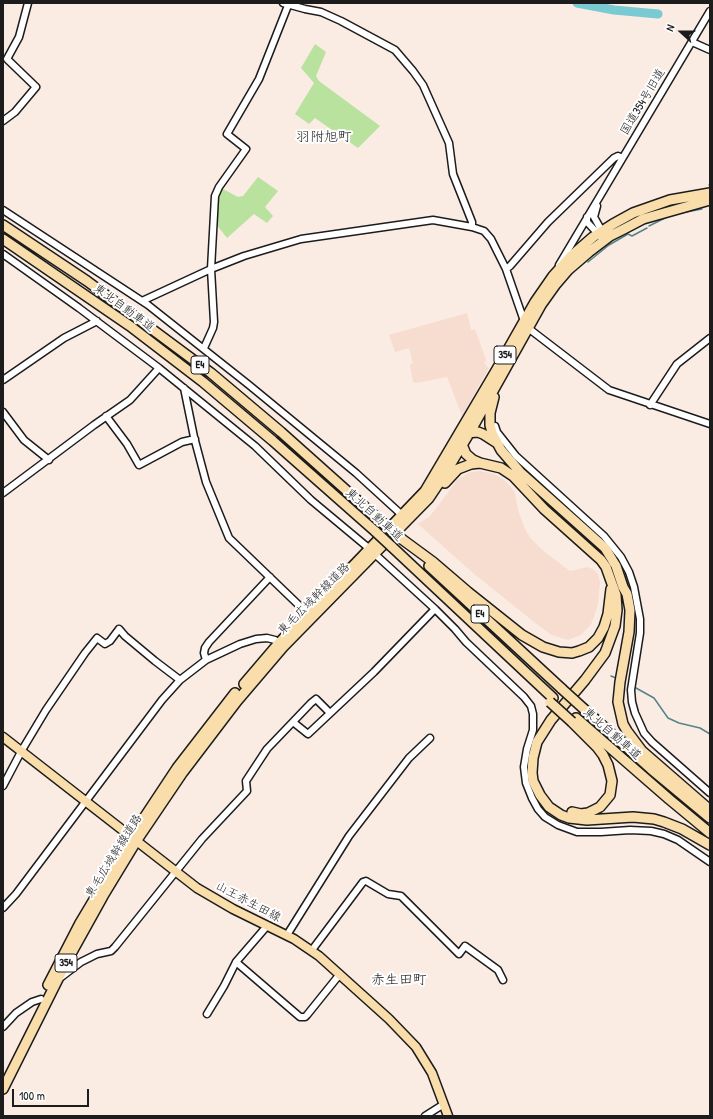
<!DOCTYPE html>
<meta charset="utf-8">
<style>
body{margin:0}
#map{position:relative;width:713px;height:1119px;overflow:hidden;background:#faebe3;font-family:"Patrick Hand",sans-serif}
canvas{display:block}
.frame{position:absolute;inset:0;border:4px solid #1c1c1c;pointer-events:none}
.north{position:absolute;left:661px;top:12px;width:40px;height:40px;-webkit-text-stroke:3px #fff;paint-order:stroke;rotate:291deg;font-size:11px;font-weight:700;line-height:16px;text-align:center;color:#1c1c1c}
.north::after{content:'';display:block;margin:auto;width:14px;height:18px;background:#1c1c1c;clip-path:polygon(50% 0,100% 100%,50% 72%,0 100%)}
.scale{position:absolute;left:12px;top:1089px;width:77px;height:18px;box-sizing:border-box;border:2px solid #1c1c1c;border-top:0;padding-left:5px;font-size:12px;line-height:14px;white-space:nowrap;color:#1c1c1c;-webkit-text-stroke:3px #fff;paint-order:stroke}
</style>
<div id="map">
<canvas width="713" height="1119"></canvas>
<div class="frame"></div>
<div class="north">N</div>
<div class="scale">100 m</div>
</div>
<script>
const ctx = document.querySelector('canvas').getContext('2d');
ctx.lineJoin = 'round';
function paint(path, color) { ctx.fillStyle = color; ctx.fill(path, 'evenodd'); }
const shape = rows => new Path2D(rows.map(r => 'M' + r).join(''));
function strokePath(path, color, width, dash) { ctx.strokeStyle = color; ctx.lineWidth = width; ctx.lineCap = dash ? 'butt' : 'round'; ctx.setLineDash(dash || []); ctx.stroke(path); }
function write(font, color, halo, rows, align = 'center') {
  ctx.font = font + ' "Patrick Hand","Klee One",sans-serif'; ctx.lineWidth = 4; ctx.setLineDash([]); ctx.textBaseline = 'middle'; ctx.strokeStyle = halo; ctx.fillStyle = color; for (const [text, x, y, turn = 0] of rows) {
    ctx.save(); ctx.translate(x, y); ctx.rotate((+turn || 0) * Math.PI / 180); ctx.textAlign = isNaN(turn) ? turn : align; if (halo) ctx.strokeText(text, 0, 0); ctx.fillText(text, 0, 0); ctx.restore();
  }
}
const built = shape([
 [467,313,471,330,475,329,486,360,484,363,489,368,462,416,447,377,416,383,413,382,410,364,413,363,409,348,395,352,389,335],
 [480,471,494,474,503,479,510,486,515,493,518,510,525,529,531,539,546,553,570,571,588,567,594,570,598,574,600,582,598,603,595,614,591,624,581,635,568,640,552,635,539,626,473,573,418,524,429,517,439,505,457,480,470,472]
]);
const green = shape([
 [315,44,326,52,316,76,319,81,380,126,358,148,315,118,309,124,295,114,314,83,301,68],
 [258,177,278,191,265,207,273,216,267,223,254,214,227,238,216,224,218,196,221,188,238,197,243,196]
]);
const stream = shape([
 [709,185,710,185],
 [681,213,702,209],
 [649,226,667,217],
 [588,262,609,245,628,234,632,236,647,228],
 [611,676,616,678],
 [636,688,654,698,668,718,679,723,700,728,710,734]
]);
const river = shape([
 [577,3,614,10,658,14]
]);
const minor = shape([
 [283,3,305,9,321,12,341,21,395,50,413,71,423,85,449,143,453,174,472,222,472,227],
 [692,42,710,50],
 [3,121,15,112,36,87,7,59,19,37,28,3],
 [597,206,594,217,603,233],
 [3,210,148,305,249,385,356,473,402,515],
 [587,217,587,222,600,236],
 [3,254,79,308,159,368,255,446,311,500,365,545,435,609,455,629,466,642,524,697,531,706,533,714,533,730,527,749,524,767,526,783,532,798,538,809,545,817,558,825,577,832,601,832,630,830,651,831,664,834,678,840,710,862],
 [559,265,710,11],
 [506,269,510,266,548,222,614,158,618,156,622,158],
 [142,301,211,269,244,256,301,239,433,220,472,227,484,231,491,239,506,269,524,321,532,331,609,390,710,424],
 [204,348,213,328,214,322,211,269,215,196,219,187,246,149,227,134,259,79,289,3],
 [3,380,64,338,97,321],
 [184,388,194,437,206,482,229,538,307,613],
 [650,405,677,364,710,338],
 [3,412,24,440,49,460],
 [106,416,127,444,139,465,182,442,195,439],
 [495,426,497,432,516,456,604,536,621,557,629,572,634,587,640,619,640,633,631,690,632,702,635,713,644,733,652,742,710,793],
 [3,493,94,425,130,400,159,368],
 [206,660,204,653,205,648,209,642,270,577],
 [293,722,308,734,374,672,435,609],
 [3,786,22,750,46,710,85,653,97,638,105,644,110,641,119,629,125,636,155,661,180,680],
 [3,908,16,894,162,700,180,680,206,660,240,644,256,639,267,638,275,640,281,645],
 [287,935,349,836,409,758,430,738],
 [312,950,363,882,366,881,388,894,401,896,459,954,465,946,498,970,503,980],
 [236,962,300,1017,305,1017,307,1015,340,974],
 [60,978,81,962,97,954,111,951,115,947,202,839,247,791,246,781,267,749,311,703,316,699,330,713],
 [207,1014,224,986,236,962,267,926],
 [3,1027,16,1013,32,1002,41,999],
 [425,1116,444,1104]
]);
const major = shape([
 [3,737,197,888,233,909,294,939,319,956,389,1019,416,1047,432,1073,448,1116]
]);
const highway = shape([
 [3,225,87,281,211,373,281,432,384,524],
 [3,239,130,326,203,382,273,441,376,532],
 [494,397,490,413,490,425,492,433,501,450,520,472,605,548,616,566,623,587,627,594,630,610,629,632,620,682,618,702,623,724,627,731,642,751,710,810],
 [466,433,478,432,483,434,497,443],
 [461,442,466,454,473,460,480,463,501,468,513,476,544,509,601,560,606,567,616,595,617,610,615,626,605,653,585,680,551,720,537,742,533,758,532,773,533,781,540,795,549,807,561,815,569,818,587,820,633,817,654,819,664,822,682,829,710,845],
 [445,483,458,469,471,464,480,463],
 [399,537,433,562,468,592,522,635,543,647,559,652,572,653,579,651,589,647,598,638,604,627,608,614,611,589],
 [391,546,553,698],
 [429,566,562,689],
 [244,684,279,643,425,491,497,369,535,302,553,276,570,257,593,237,613,224,633,213,670,200,710,193],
 [584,709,651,769,710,818],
 [576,718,669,799,710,833],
 [572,812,581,814,588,813,600,807,610,795,612,781,608,765,603,755,597,747,572,722],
 [48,985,80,923,132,836,177,768,235,693],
 [3,1089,68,959,103,896,137,840,183,772,237,701,283,647,429,498,443,477,470,432,541,305,556,284,568,270,589,252,610,236,624,229,643,219,710,200]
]);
const highwayBridge = shape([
 [384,524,399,537],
 [376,532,391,546],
 [562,689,584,709],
 [550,702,572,722]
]);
const shields = [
 [505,355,22],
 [200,365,18],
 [480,614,18],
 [66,963,22]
];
const shieldNames = [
 ["354",505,355],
 ["E4",200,365],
 ["E4",480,614],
 ["354",66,963]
];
const streetNames = [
 ["国道354号旧道",643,102,-59],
 ["東北自動車道",124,308,36],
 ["東北自動車道",374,515,42],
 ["東毛広域幹線道路",314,599,-45],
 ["東北自動車道",612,734,41],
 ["東毛広域幹線道路",114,856,-58],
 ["山王赤生田線",248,902,28]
];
const quarterNames = [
 ["羽附旭町",324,137],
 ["赤生田町",399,980]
];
paint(built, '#f7ddd0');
paint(green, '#b9e29e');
strokePath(stream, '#548489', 1.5);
strokePath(river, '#79cad2', 9);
strokePath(minor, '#1c1c1c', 9);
strokePath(major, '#1c1c1c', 11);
strokePath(highway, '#1c1c1c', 12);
strokePath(minor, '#fff', 6);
strokePath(major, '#f9deab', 8);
strokePath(highway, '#f9deab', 9);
strokePath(highwayBridge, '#1c1c1c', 12, []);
strokePath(highwayBridge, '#f9deab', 9);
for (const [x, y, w] of shields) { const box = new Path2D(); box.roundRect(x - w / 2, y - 9, w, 18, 3); ctx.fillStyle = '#fff'; ctx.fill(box); strokePath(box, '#1c1c1c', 1); }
write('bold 11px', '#1c1c1c', null, shieldNames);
write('12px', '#1c1c1c', '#fff', streetNames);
write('14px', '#1c1c1c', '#fff', quarterNames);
</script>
